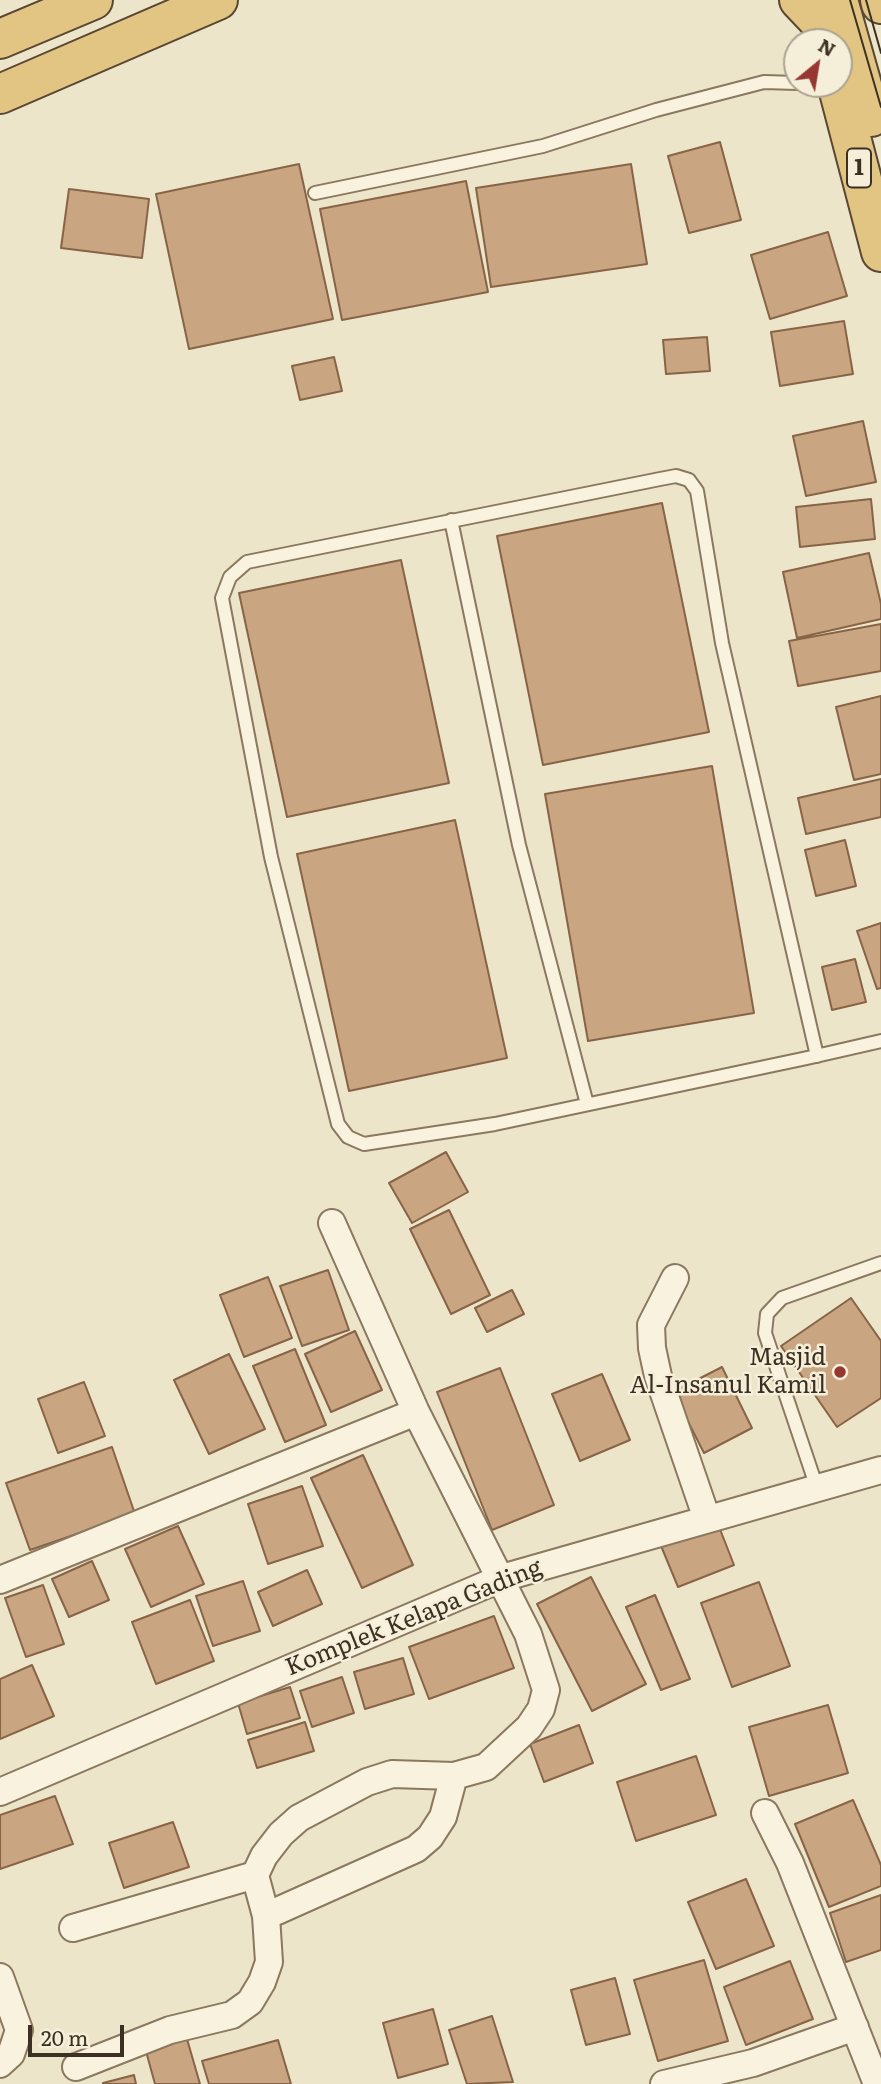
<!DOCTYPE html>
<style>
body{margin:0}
#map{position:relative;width:881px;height:2084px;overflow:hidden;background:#ede5ca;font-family:Literata,serif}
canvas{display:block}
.north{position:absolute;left:783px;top:28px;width:70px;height:70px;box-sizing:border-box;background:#f5efda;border:2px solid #aba390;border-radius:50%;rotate:30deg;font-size:19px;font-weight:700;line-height:28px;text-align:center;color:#3b3022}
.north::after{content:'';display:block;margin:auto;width:24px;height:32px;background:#963732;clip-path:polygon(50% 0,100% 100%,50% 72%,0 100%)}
.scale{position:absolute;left:28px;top:2025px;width:96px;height:32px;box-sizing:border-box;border:4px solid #3b3022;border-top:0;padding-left:9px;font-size:21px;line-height:24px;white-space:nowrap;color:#3b3022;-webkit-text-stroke:5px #f5efda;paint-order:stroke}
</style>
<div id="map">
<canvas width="881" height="2084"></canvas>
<div class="north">N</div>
<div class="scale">20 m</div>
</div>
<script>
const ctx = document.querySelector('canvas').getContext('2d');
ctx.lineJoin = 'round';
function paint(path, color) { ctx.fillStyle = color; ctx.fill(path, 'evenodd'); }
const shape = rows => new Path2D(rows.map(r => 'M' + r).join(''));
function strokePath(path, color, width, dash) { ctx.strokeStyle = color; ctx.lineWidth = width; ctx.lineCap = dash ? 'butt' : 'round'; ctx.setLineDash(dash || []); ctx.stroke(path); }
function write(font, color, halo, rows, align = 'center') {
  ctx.font = font + ' Literata,serif'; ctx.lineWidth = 5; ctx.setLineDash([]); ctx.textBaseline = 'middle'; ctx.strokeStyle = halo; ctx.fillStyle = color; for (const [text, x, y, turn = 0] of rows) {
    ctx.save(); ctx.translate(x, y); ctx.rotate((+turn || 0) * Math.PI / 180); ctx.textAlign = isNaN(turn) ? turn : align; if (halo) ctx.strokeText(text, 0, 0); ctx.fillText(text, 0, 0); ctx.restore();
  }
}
const building = shape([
 [720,142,741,220,689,233,668,156,720,142],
 [299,164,333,319,189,349,156,194,299,164],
 [631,164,647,264,491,287,476,188,631,164],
 [466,181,488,292,342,320,320,209,466,181],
 [69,189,149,199,142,258,61,248,69,189],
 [828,232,847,296,770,319,751,255,828,232],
 [844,321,853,374,780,386,771,332,844,321],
 [707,337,710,371,666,374,663,340,707,337],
 [334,357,342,391,300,400,292,366,334,357],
 [863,421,876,482,806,496,793,436,863,421],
 [871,499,875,539,800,547,796,507,871,499],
 [662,503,709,732,543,765,497,536,662,503],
 [869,553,881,604,881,619,797,638,783,572,869,553],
 [401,560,449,783,287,817,239,593,401,560],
 [881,624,881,671,798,686,789,641,881,624],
 [881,696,881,774,854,780,836,707,881,696],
 [712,766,754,1013,588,1041,545,794,712,766],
 [881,779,881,817,806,834,798,798,881,779],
 [455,820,507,1058,349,1091,297,854,455,820],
 [845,840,856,886,816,896,805,850,845,840],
 [881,923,881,988,877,989,857,931,881,923],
 [855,959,866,1002,832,1010,822,967,855,959],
 [446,1152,468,1192,412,1223,389,1183,446,1152],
 [449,1210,490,1295,451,1314,410,1229,449,1210],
 [328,1270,349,1330,302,1346,280,1286,328,1270],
 [268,1277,292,1338,244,1357,220,1295,268,1277],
 [512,1290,524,1314,487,1332,475,1308,512,1290],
 [851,1298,881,1341,881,1398,837,1427,781,1346,851,1298],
 [355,1331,382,1390,331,1412,305,1354,355,1331],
 [295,1349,326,1425,285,1442,253,1366,295,1349],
 [229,1354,265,1429,209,1454,174,1380,229,1354],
 [722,1367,752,1428,704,1453,673,1392,722,1367],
 [500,1368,554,1505,492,1530,437,1392,500,1368],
 [602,1374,630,1440,580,1461,552,1394,602,1374],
 [84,1382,105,1436,58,1453,38,1399,84,1382],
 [112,1447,135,1514,30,1550,6,1483,112,1447],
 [363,1455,413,1565,362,1588,311,1478,363,1455],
 [302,1486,323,1546,268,1564,248,1504,302,1486],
 [716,1519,734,1565,678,1587,659,1541,716,1519],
 [178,1526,204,1584,151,1607,125,1549,178,1526],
 [92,1561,109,1600,69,1617,52,1579,92,1561],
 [307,1570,322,1604,273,1626,258,1592,307,1570],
 [591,1577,646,1684,592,1711,537,1604,591,1577],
 [243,1581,260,1631,213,1646,196,1596,243,1581],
 [759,1582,790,1666,732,1687,701,1603,759,1582],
 [43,1585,64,1644,26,1657,5,1598,43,1585],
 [655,1595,690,1679,661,1690,626,1607,655,1595],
 [190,1600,214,1661,156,1684,132,1622,190,1600],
 [494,1616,514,1668,429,1699,409,1647,494,1616],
 [403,1658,414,1694,365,1709,354,1672,403,1658],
 [32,1665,54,1716,0,1739,0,1679,32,1665],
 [342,1677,354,1713,312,1727,300,1691,342,1677],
 [290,1687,300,1718,247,1734,238,1703,290,1687],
 [828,1705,848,1773,769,1796,749,1727,828,1705],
 [305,1722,314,1751,257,1768,248,1740,305,1722],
 [579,1725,593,1763,544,1782,530,1744,579,1725],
 [696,1756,716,1815,636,1841,617,1782,696,1756],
 [55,1796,73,1844,0,1869,0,1815,55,1796],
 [853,1800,881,1865,881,1886,829,1907,795,1824,853,1800],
 [173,1822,189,1867,124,1888,109,1843,173,1822],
 [746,1879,774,1946,716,1969,688,1902,746,1879],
 [881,1895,881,1950,846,1962,830,1913,881,1895],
 [704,1960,728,2041,658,2061,634,1980,704,1960],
 [790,1961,813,2019,746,2045,724,1987,790,1961],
 [615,1978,630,2034,586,2045,571,1990,615,1978],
 [433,2009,448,2064,398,2078,383,2023,433,2009],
 [492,2016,513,2082,467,2084,449,2030,492,2016],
 [185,2032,200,2084,155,2084,144,2044,185,2032],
 [278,2040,291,2084,209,2084,202,2061,278,2040],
 [134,2075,136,2084,103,2084,103,2083,134,2075]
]);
const service = shape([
 [810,84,834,85],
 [315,193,543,146,656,110,764,82,797,83],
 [451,520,519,845,587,1104],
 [817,1056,722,643,697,491,689,480,676,476,660,479,247,562,230,577,222,598,271,857,338,1124,348,1137,364,1144,495,1124,807,1058,881,1041],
 [817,1488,765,1333,767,1314,782,1298,881,1263]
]);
const minor = shape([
 [675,1278,651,1325,652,1348,658,1376,707,1519],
 [0,1580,416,1412],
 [0,1792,502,1578,881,1470],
 [765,1813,790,1863,877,2084],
 [266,1916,416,1849,430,1837,443,1817,454,1776],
 [73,1928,255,1875],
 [0,1977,19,2030,11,2054,0,2064],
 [76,2067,170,2030,232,2015,250,2002,262,1982,269,1962,266,1916,255,1875,264,1856,281,1834,299,1818,367,1782,392,1774,454,1776,486,1767,529,1727,541,1709,546,1690,528,1634,416,1412,332,1223],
 [664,2084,753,2063,855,2027]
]);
const trunk = shape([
 [799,0,818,20],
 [838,0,871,117],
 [880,0,881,4],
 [0,39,93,0],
 [837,84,881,252],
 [0,94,218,0]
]);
const tram = shape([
 [850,0,881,107],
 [866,0,881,53]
]);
const markers = [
 [840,1372,7,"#963732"]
];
const shields = [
 [859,168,24]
];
const shieldNames = [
 ["1",859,168]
];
const poiNames = [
 ["Masjid",826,1358],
 ["Al-Insanul Kamil",826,1386]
];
const streetNames = [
 ["Komplek Kelapa Gading",414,1618,-22]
];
paint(building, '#c9a582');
strokePath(building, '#886446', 2);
strokePath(service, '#8a785f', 16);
strokePath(minor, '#8a785f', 30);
strokePath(trunk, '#584733', 42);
strokePath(service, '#f8f2de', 12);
strokePath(minor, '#f8f2de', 26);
strokePath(trunk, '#e2c483', 38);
strokePath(tram, '#3b3022', 2);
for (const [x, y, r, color] of markers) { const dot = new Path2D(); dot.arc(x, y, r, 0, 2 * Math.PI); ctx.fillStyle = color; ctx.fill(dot); strokePath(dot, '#f5efda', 2.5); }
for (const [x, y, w] of shields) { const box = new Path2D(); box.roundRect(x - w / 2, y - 19.5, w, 39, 5); ctx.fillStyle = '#f5efda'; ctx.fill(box); strokePath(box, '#3b3022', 2); }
write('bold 23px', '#3b3022', null, shieldNames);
write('24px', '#3b3022', '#f5efda', poiNames, 'right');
write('24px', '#3b3022', '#f5efda', streetNames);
</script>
